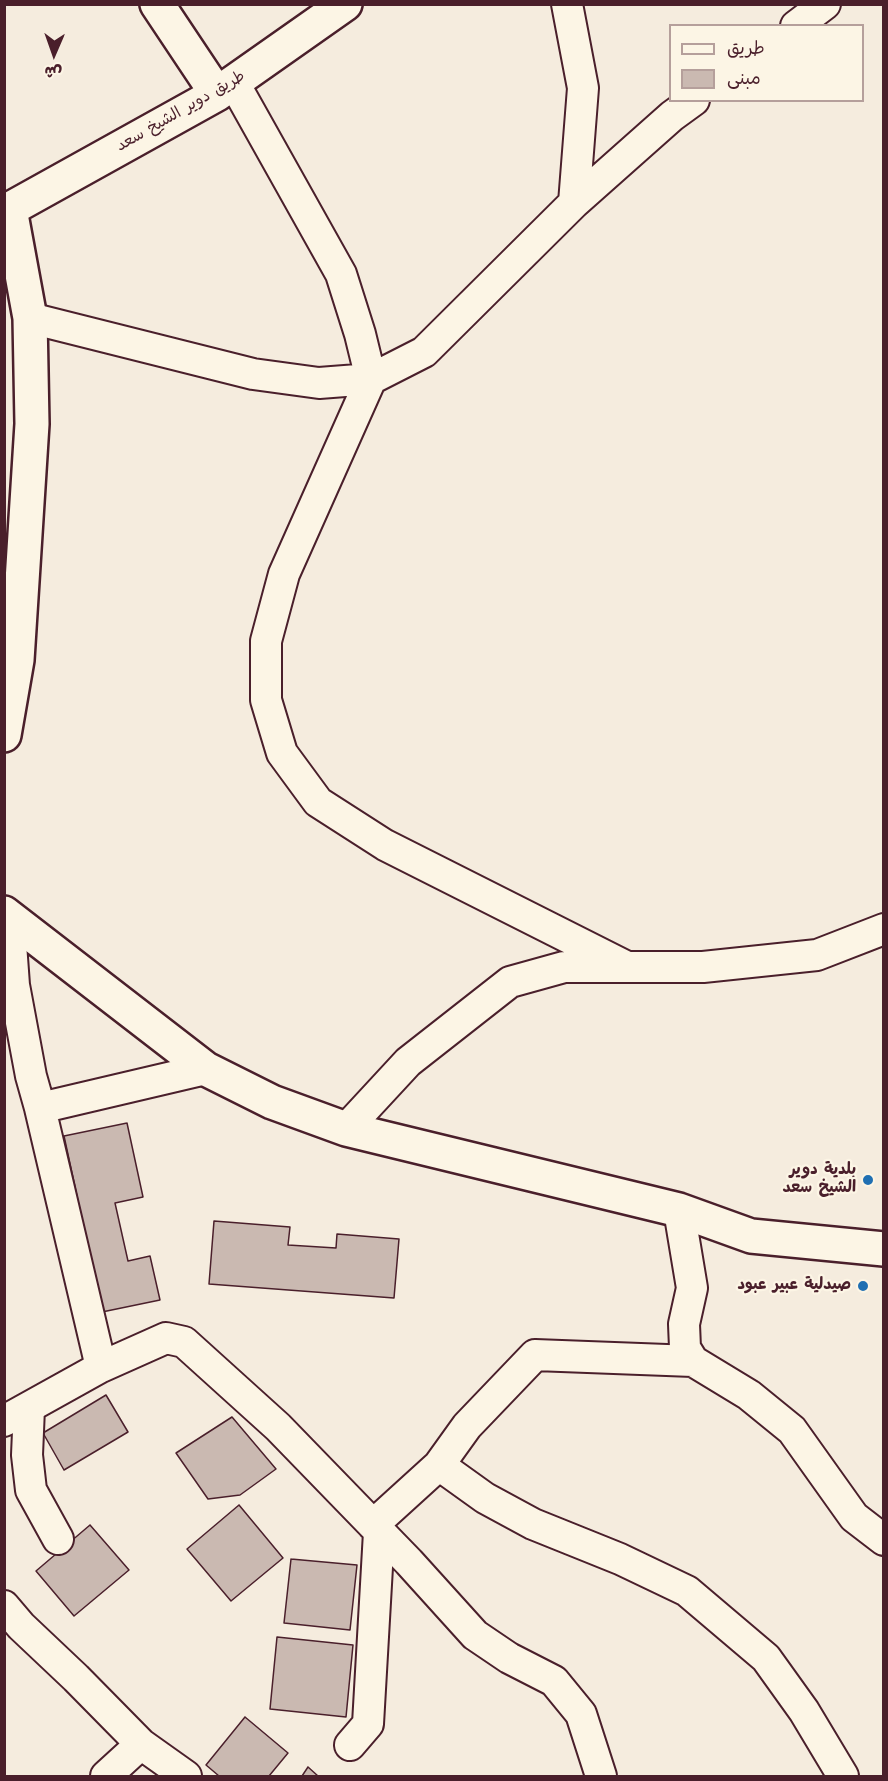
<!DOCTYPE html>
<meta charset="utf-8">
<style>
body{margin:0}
#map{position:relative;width:888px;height:1781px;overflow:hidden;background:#f5ecde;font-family:"Architects Daughter","Playpen Sans Arabic",sans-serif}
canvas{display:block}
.frame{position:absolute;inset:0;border:6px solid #4a1f2b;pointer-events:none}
.legend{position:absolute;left:669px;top:24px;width:195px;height:78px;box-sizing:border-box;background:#fcf5e5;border:2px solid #b59f9b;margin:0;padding:8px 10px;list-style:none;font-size:18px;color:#4a1f2b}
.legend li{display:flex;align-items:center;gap:12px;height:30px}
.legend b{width:30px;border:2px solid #b59f9b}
.north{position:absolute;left:24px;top:24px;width:60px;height:60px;-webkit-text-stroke:4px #fcf5e5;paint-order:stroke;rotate:182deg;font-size:16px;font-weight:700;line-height:24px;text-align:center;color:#4a1f2b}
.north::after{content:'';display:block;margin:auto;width:21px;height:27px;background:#4a1f2b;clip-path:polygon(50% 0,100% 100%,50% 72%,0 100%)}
</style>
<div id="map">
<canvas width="888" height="1781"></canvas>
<div class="frame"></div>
<ul class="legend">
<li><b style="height:8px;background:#fcf5e5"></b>طريق</li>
<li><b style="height:16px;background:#cab9b1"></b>مبنى</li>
</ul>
<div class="north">ش</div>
</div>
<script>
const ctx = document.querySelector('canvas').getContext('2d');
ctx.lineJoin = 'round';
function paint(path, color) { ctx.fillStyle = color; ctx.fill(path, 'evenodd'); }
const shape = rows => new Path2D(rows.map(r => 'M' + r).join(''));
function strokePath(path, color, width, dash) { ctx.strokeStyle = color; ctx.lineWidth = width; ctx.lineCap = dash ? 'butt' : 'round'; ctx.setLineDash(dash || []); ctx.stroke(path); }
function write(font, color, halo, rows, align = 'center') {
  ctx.font = font + ' "Architects Daughter","Playpen Sans Arabic",sans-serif'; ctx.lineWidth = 4.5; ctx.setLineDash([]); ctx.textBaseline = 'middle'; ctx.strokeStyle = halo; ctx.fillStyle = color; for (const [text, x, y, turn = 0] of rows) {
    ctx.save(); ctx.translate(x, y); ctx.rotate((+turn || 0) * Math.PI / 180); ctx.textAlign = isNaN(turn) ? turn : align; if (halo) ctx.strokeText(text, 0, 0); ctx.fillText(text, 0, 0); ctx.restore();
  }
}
const building = shape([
 [127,1123,143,1197,115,1203,128,1261,150,1256,160,1300,102,1312,64,1136,127,1123],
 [214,1221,290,1227,288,1245,336,1248,337,1234,399,1239,394,1298,209,1284,214,1221],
 [106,1395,128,1432,64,1470,43,1433,106,1395],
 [232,1417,276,1469,240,1495,208,1499,176,1453,232,1417],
 [239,1505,283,1558,231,1601,187,1549,239,1505],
 [90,1525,129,1570,74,1616,36,1571,90,1525],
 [291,1559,357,1565,350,1630,284,1623,291,1559],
 [277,1637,353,1645,346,1717,270,1709,277,1637],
 [245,1717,288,1753,269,1776,219,1776,206,1765,245,1717],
 [308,1767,318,1776,302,1776,308,1767]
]);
const street = shape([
 [796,26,825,4],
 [234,83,341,274,360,334,371,379,284,574,266,641,266,700,282,753,318,802,385,845,625,966],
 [574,203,672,116,694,100],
 [30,318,253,374,319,383,371,379,424,352,574,203,583,88,567,4],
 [9,916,14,985,31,1076,40,1108,101,1367],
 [40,1108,206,1069],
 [346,1129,408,1062,510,982,564,967,703,967,817,955,884,929],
 [679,1210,692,1288,684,1324,685,1348,693,1361,749,1395,792,1430,854,1517,884,1540],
 [29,1408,27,1455,31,1490,58,1539],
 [4,1421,101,1367,166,1338,184,1342,278,1427,409,1562,475,1635,509,1658,554,1681,581,1714,601,1776],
 [439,1465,485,1498,533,1524,620,1559,687,1591,766,1658,804,1711,843,1776],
 [373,1525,439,1465,467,1426,535,1355,693,1361],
 [4,1606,21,1626,76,1678,141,1744,186,1776],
 [350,1745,368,1724,379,1532],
 [106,1776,141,1744]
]);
const secondary = shape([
 [157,4,217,94],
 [4,735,17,660,32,424,30,318,10,209,217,94,345,4],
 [4,913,206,1069,272,1102,346,1129,679,1210,751,1236,884,1249]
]);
const markers = [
 [868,1180,6,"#1f6fb2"],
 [863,1286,6,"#1f6fb2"]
];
const streetNames = [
 ["طريق دوير الشيخ سعد",181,112,-30]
];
const poiNames = [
 ["بلدية دوير",856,1171],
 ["الشيخ سعد",856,1189],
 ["صيدلية عبير عبود",851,1286]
];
paint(building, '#cab9b1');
strokePath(building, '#4a1f2b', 1.5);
strokePath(street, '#4a1f2b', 34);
strokePath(secondary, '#4a1f2b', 38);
strokePath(street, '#fcf5e5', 30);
strokePath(secondary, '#fcf5e5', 33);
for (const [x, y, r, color] of markers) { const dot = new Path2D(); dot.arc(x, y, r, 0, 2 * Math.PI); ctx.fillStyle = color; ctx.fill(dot); strokePath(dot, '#fcf5e5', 2); }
write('16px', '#4a1f2b', '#fcf5e5', streetNames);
write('bold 16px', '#4a1f2b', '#fcf5e5', poiNames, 'right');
</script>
